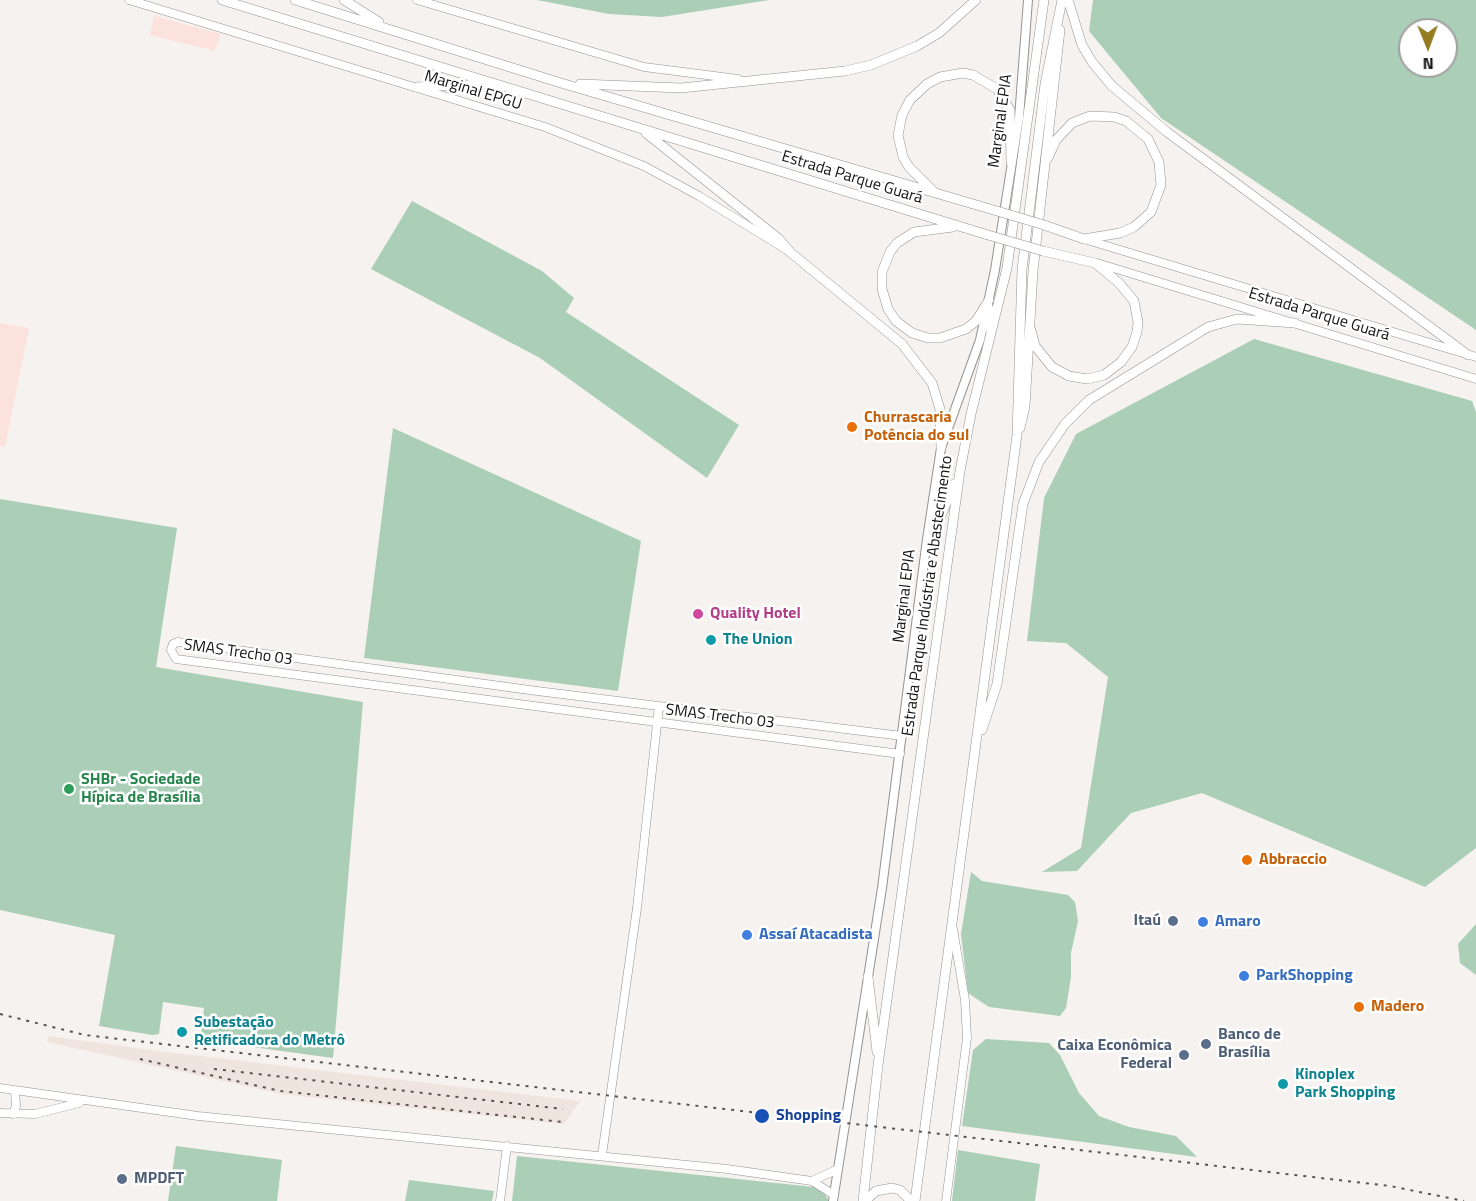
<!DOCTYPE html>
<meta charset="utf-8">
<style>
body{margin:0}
#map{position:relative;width:1476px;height:1201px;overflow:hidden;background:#f6f2f0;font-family:"Titillium Web",sans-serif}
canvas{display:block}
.north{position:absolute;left:1398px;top:18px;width:60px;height:60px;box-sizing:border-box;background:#fff;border:2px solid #a1a0a0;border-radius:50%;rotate:179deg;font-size:16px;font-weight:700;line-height:24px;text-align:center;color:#131212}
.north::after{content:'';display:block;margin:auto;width:21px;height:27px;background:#947c23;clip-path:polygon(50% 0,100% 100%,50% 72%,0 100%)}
</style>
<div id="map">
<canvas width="1476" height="1201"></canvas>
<div class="north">N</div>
</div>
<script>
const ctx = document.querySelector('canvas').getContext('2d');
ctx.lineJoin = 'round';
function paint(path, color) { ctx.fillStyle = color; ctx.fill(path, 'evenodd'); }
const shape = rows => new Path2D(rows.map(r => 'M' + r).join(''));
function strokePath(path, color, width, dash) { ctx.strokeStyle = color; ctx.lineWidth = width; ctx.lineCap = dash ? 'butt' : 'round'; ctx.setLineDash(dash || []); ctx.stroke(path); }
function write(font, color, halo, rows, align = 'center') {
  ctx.font = font + ' "Titillium Web",sans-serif'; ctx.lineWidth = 5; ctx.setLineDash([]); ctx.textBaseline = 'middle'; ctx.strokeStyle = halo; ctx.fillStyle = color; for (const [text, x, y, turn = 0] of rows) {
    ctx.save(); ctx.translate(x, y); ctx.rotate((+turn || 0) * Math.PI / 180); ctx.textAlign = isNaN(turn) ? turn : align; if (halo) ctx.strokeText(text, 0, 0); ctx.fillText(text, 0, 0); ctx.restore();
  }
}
const commercial = shape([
 [154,16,221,34,215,51,150,35],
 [0,323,29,328,5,447,0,446]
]);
const built = shape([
 [48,1036,158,1051,580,1101,564,1124,281,1094,47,1042]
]);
const green = shape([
 [537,0,769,0,662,17,609,14],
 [1093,0,1476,0,1476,330,1161,118,1089,31],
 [1410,30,1446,30,1446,66,1410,66],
 [412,201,542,271,574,298,566,312,739,425,707,478,540,358,371,269],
 [1254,339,1472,401,1476,412,1476,848,1425,887,1202,793,1131,813,1077,871,1042,872,1081,848,1108,677,1066,643,1027,641,1044,498,1076,434],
 [393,428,641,541,618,691,364,658],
 [0,499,177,528,156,667,363,702,333,1058,201,1040,204,1008,163,1002,159,1034,152,1035,99,1026,115,935,0,910],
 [971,872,982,881,1068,895,1075,902,1078,921,1071,953,1071,977,1066,1008,1060,1016,989,1007,968,993,961,934],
 [1476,924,1476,975,1460,963,1458,944],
 [986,1039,1049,1043,1060,1055,1079,1093,1099,1116,1129,1127,1176,1136,1197,1157,962,1126,973,1050],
 [176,1146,282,1160,277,1201,168,1201],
 [958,1150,1040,1164,1035,1201,952,1201],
 [517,1156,814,1187,823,1191,829,1201,512,1201],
 [409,1180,494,1191,492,1201,405,1201]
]);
const secondary = shape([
 [129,0,545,127,644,166,699,196,787,250],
 [417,0,644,67,738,79],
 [1087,240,1476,357],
 [1097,263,1476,379],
 [900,754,176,659,171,650,173,644,178,642,537,691,902,736],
 [0,1088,198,1116,727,1169,812,1181,834,1195],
 [0,1113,35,1114,79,1103],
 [13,1114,16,1106,15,1091],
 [602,1155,637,908,659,706],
 [812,1181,838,1169],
 [500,1201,507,1146],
 [946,1201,967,1038,965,1000,953,929]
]);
const primary = shape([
 [833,1201,882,888,927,539,941,448,980,340,995,270,1019,118,1028,0]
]);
const highway = shape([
 [222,0,988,235],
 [295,0,561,83,997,211],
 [344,0,379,22],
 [1068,0,1082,45,1092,62,1112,86,1167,132,1468,355],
 [580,84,681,88,845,71,871,65,917,46,939,33,976,0],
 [416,87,489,84],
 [646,133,779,239,790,252,902,344,932,383,940,409,941,448],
 [934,192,909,167,903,157,898,135,902,115,910,100,927,84,940,77,963,73,973,75,997,89,1010,110,1011,162],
 [1044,225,1084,239,1120,233,1134,227,1151,212,1161,185,1159,162,1148,139,1126,121,1114,117,1090,116,1072,123,1056,140,1048,158],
 [953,227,914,232,897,243,890,252,882,272,882,289,888,309,896,321,912,333,928,338,940,338,966,329,976,321,989,300],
 [988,306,991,333],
 [1031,330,1035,346,1052,367,1069,376,1087,379,1104,375,1121,362,1132,347,1137,332,1138,322,1134,301,1119,283,1095,263,1043,251],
 [1020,428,1025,406,1033,271,1060,30],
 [926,552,954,484],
 [982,730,997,684,1023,504,1039,462,1065,424,1089,400,1208,327,1237,319,1295,323],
 [868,977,877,1052],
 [863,1201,878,1065,960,471,971,414,1007,268,1044,0],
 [865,1201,876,1191,892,1188,900,1190,911,1201],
 [915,1201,1017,435,1022,269,1045,84,1062,0]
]);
const rail = shape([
 [0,1014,85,1035,1390,1186,1464,1201],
 [140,1059,280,1091,562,1122],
 [214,1069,563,1109]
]);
const highwayBridge = shape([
 [997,211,1044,225],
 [988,235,1043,251]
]);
const markers = [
 [852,427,6,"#e8710a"],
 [698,614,6,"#d1479c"],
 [711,640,6,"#0f9aa8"],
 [69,789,6,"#2e9e5b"],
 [1247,860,6,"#e8710a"],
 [1173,921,6,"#5c6f8a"],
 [1203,922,6,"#3f7fe0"],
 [747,935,6,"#3f7fe0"],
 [1244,976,6,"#3f7fe0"],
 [1359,1007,6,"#e8710a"],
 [182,1032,6,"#0f9aa8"],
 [1206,1044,6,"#5c6f8a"],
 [1184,1055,6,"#5c6f8a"],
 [1283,1084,6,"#0f9aa8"],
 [762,1116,8,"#1a4fb4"],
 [122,1179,6,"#5c6f8a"]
];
const streetNames = [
 ["Marginal EPGU",473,91,17],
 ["Marginal EPIA",1001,121,-82],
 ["Estrada Parque Guará",852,178,17],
 ["Estrada Parque Guará",1319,315,17],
 ["Marginal EPIA",905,596,-83],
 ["Estrada Parque Indústria e Abastecimento",928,596,-82],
 ["SMAS Trecho 03",238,653,8],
 ["SMAS Trecho 03",720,717,7]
];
const foodNames = [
 ["Churrascaria",864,418],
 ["Potência do sul",864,436],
 ["Abbraccio",1259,860],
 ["Madero",1371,1007]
];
const hotelNames = [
 ["Quality Hotel",710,614]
];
const cultureNames = [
 ["The Union",723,640],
 ["Subestação",194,1023],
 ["Retificadora do Metrô",194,1041],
 ["Kinoplex",1295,1075],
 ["Park Shopping",1295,1093]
];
const leisureNames = [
 ["SHBr - Sociedade",81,780],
 ["Hípica de Brasília",81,798]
];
const serviceNames = [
 ["Itaú",1161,921],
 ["Banco de",1218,1035,"left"],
 ["Brasília",1218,1053,"left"],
 ["Caixa Econômica",1172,1046],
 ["Federal",1172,1064],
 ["MPDFT",134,1179,"left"]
];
const shopNames = [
 ["Amaro",1215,922],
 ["Assaí Atacadista",759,935],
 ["ParkShopping",1256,976]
];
const transitNames = [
 ["Shopping",776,1116]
];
paint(commercial, '#fce2dc');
paint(built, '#f0e4df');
paint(green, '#abceb7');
strokePath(secondary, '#969290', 9);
strokePath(primary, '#969290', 10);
strokePath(highway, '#969290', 10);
strokePath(secondary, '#fff', 8);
strokePath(primary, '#fff', 8);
strokePath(highway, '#fff', 9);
strokePath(rail, '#575554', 2, [3, 6]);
strokePath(highwayBridge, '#969290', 10, []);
strokePath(highwayBridge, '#fff', 9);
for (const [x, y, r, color] of markers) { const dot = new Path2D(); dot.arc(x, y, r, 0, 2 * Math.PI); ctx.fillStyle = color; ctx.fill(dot); strokePath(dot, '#fff', 2); }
write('16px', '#131212', '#fff', streetNames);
write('bold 16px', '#c56008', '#fff', foodNames, 'left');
write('bold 16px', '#b23c85', '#fff', hotelNames, 'left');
write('bold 16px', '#0d838f', '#fff', cultureNames, 'left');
write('bold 16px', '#27864d', '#fff', leisureNames, 'left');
write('bold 16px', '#4e5e75', '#fff', serviceNames, 'right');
write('bold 16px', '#366cbe', '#fff', shopNames, 'left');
write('bold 16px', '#164399', '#fff', transitNames, 'left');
</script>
